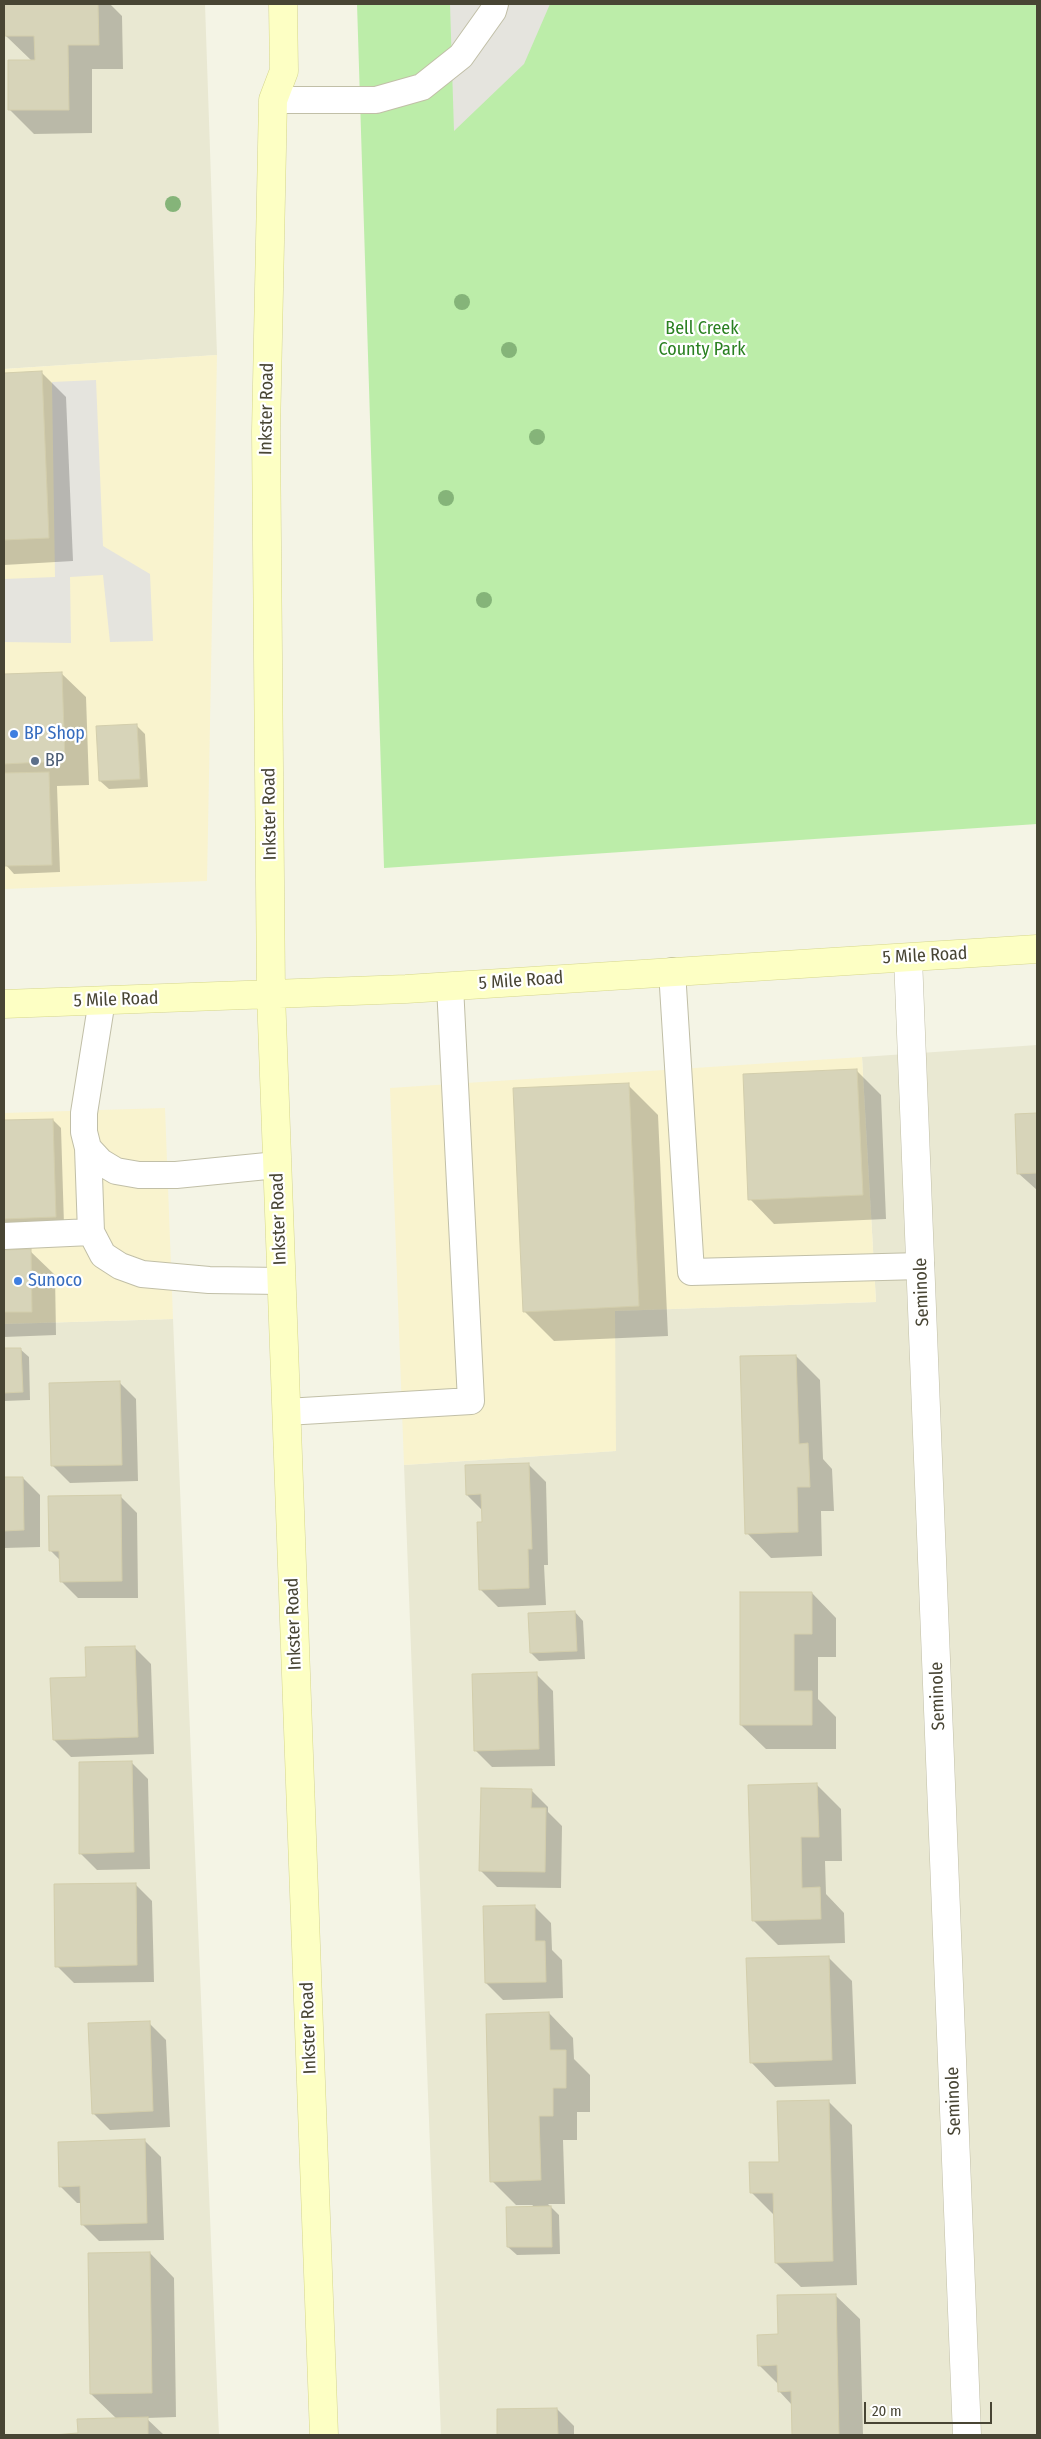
<!DOCTYPE html>
<style>
body{margin:0}
#map{position:relative;width:1041px;height:2439px;overflow:hidden;background:#f4f4e5;font-family:"Fira Sans Condensed",sans-serif}
canvas{display:block}
.frame{position:absolute;inset:0;border:5px solid #484534;pointer-events:none}
.scale{position:absolute;left:864px;top:2402px;width:128px;height:22px;box-sizing:border-box;border:2px solid #484534;border-top:0;padding-left:6px;font-size:15px;line-height:18px;white-space:nowrap;color:#484534;-webkit-text-stroke:4px #fff;paint-order:stroke}
</style>
<div id="map">
<canvas width="1041" height="2439"></canvas>
<div class="frame"></div>
<div class="scale">20 m</div>
</div>
<script>
const ctx = document.querySelector('canvas').getContext('2d');
ctx.lineJoin = 'round';
function paint(path, color) { ctx.fillStyle = color; ctx.fill(path, 'evenodd'); }
const shape = rows => new Path2D(rows.map(r => 'M' + r).join(''));
function strokePath(path, color, width, dash) { ctx.strokeStyle = color; ctx.lineWidth = width; ctx.lineCap = dash ? 'butt' : 'round'; ctx.setLineDash(dash || []); ctx.stroke(path); }
function write(font, color, halo, rows, align = 'center') {
  ctx.font = font + ' "Fira Sans Condensed",sans-serif'; ctx.lineWidth = 4.5; ctx.setLineDash([]); ctx.textBaseline = 'middle'; ctx.strokeStyle = halo; ctx.fillStyle = color; for (const [text, x, y, turn = 0] of rows) {
    ctx.save(); ctx.translate(x, y); ctx.rotate((+turn || 0) * Math.PI / 180); ctx.textAlign = isNaN(turn) ? turn : align; if (halo) ctx.strokeText(text, 0, 0); ctx.fillText(text, 0, 0); ctx.restore();
  }
}
const residential = shape([
 [4,4,205,4,217,355,4,369],
 [1037,1045,1037,2435,441,2435,404,1465,615,1451,614,1311,876,1302,862,1057],
 [173,1319,219,2435,4,2435,4,1324]
]);
const commercial = shape([
 [217,355,207,881,4,889,4,369],
 [862,1057,876,1302,615,1311,616,1451,404,1465,390,1088],
 [165,1108,173,1319,4,1324,4,1113]
]);
const green = shape([
 [357,4,1037,4,1037,824,384,868]
]);
const parking = shape([
 [450,4,550,4,524,64,454,131],
 [96,380,103,546,150,574,153,641,110,642,103,575,70,577,71,643,4,642,4,579,55,577,52,382]
]);
const shadow = shape([
 [6,4,110,4,122,16,123,69,92,69,92,133,34,134,10,110,32,61,6,36],
 [41,372,66,397,73,561,4,565,4,374],
 [61,673,86,697,89,785,57,786,60,872,14,874,6,865,4,675],
 [136,725,145,734,148,787,109,789,100,781],
 [857,1071,881,1095,886,1219,774,1224,750,1199],
 [628,1085,658,1115,668,1336,554,1341,524,1311],
 [1017,1115,1037,1115,1037,1190,1018,1173],
 [53,1120,61,1128,64,1225,4,1227,4,1122],
 [4,1251,30,1251,55,1275,56,1335,4,1337],
 [4,1349,20,1349,29,1357,30,1400,4,1401],
 [796,1356,820,1380,823,1459,832,1469,834,1511,821,1511,822,1556,771,1558,747,1533],
 [119,1382,136,1399,138,1481,70,1483,53,1466],
 [529,1465,546,1482,548,1565,544,1565,546,1605,498,1607,481,1590,479,1523,483,1523,482,1510,467,1495],
 [23,1478,40,1495,40,1547,4,1548,4,1479],
 [120,1496,137,1513,138,1598,78,1598,61,1581,61,1561,50,1550],
 [812,1593,836,1618,836,1657,818,1657,818,1699,836,1717,836,1749,766,1749,741,1725],
 [575,1612,583,1621,585,1659,539,1661,531,1653],
 [134,1647,151,1664,154,1754,71,1757,54,1740],
 [536,1674,553,1691,555,1766,492,1767,475,1750],
 [131,1762,148,1779,150,1869,97,1870,80,1853],
 [817,1785,841,1809,842,1861,825,1861,826,1894,844,1913,845,1943,778,1945,753,1920],
 [531,1790,548,1807,548,1812,562,1826,561,1888,497,1887,480,1870],
 [135,1884,152,1901,154,1982,74,1983,57,1966],
 [534,1906,551,1923,552,1950,562,1960,563,1998,503,2000,486,1983],
 [828,1957,852,1981,856,2084,775,2087,751,2062],
 [549,2013,573,2038,574,2059,590,2075,590,2112,577,2112,577,2140,563,2140,565,2204,548,2204,559,2215,560,2254,517,2255,508,2247,533,2205,516,2205,492,2181],
 [149,2023,166,2040,170,2127,110,2130,93,2113],
 [828,2101,852,2125,857,2285,801,2287,776,2263,775,2216,751,2192,781,2163],
 [144,2140,161,2157,164,2240,99,2241,82,2224,82,2203,77,2203,60,2186],
 [150,2253,174,2278,176,2417,146,2418,164,2435,54,2435,79,2434,117,2419,91,2394],
 [835,2295,860,2319,863,2435,793,2435,792,2405,779,2391,779,2385,759,2365,780,2335],
 [557,2409,574,2426,574,2435,499,2435,498,2410]
]);
const building = shape([
 [4,4,98,4,99,45,68,45,69,110,8,110,8,60,35,60,34,36,5,36,4,4],
 [42,371,49,538,4,540,4,373,42,371],
 [62,672,65,761,4,764,4,674,62,672],
 [137,724,140,779,99,781,96,726,137,724],
 [49,772,52,865,5,866,4,773,49,772],
 [857,1069,863,1195,748,1200,743,1074,857,1069],
 [629,1083,639,1306,523,1312,513,1088,629,1083],
 [1037,1113,1037,1173,1017,1174,1015,1114,1037,1113],
 [53,1119,56,1217,4,1219,4,1120,53,1119],
 [31,1249,32,1312,4,1312,4,1250,31,1249],
 [4,1348,21,1348,23,1392,4,1393,4,1348],
 [796,1355,799,1444,808,1443,810,1487,797,1487,798,1532,745,1534,740,1356,796,1355],
 [120,1381,122,1465,51,1466,49,1383,120,1381],
 [529,1463,532,1549,528,1549,529,1588,479,1590,477,1522,482,1522,481,1494,466,1495,465,1465,529,1463],
 [4,1477,23,1477,24,1530,4,1531,4,1477],
 [121,1495,122,1581,60,1582,59,1551,49,1551,48,1496,121,1495],
 [740,1592,812,1592,812,1634,794,1634,794,1691,812,1691,812,1725,740,1725,740,1592],
 [575,1611,577,1651,530,1653,528,1613,575,1611],
 [135,1646,138,1737,53,1740,50,1678,86,1677,85,1647,135,1646],
 [537,1672,539,1749,474,1751,472,1674,537,1672],
 [132,1761,134,1852,79,1854,79,1762,132,1761],
 [817,1783,819,1837,801,1837,802,1888,820,1887,821,1919,752,1921,748,1785,817,1783],
 [481,1788,532,1789,531,1808,546,1808,545,1872,479,1871,481,1788],
 [136,1883,137,1965,55,1967,54,1884,136,1883],
 [535,1905,535,1941,545,1941,546,1982,485,1983,483,1906,535,1905],
 [829,1956,832,2060,750,2063,746,1958,829,1956],
 [549,2012,550,2050,566,2050,566,2088,553,2088,553,2116,539,2116,541,2180,490,2182,486,2014,549,2012],
 [150,2021,153,2111,92,2114,88,2023,150,2021],
 [829,2100,833,2261,775,2263,773,2193,750,2193,749,2162,779,2162,777,2101,829,2100],
 [145,2139,147,2223,81,2225,80,2186,59,2187,58,2142,145,2139],
 [551,2206,552,2247,507,2247,506,2207,551,2206],
 [150,2252,152,2393,90,2394,88,2253,150,2252],
 [836,2294,839,2435,792,2435,791,2391,778,2392,777,2365,758,2366,757,2335,778,2334,777,2295,836,2294],
 [557,2408,558,2435,497,2435,497,2409,557,2408],
 [148,2417,148,2435,53,2435,78,2433,77,2419,148,2417]
]);
const lane = shape([
 [273,100,376,100,422,87,461,56,493,11,495,4],
 [672,971,691,1272,921,1266],
 [102,1000,84,1113,84,1132,88,1148,101,1162,116,1171,139,1175,176,1175,277,1165],
 [88,1148,91,1232,103,1255,120,1266,142,1274,209,1280,281,1281],
 [4,1236,91,1232],
 [286,1412,471,1401,450,986]
]);
const street = shape([
 [908,958,967,2435]
]);
const secondary = shape([
 [283,4,284,71,273,100,266,431,271,994,324,2435],
 [4,1004,406,989,1037,949]
]);
const trees = [
 [173,204],
 [462,302],
 [509,350],
 [537,437],
 [446,498],
 [484,600]
];
const markers = [
 [14,734,5,"#3f7fe0"],
 [35,761,5,"#5c6f8a"],
 [18,1281,5,"#3f7fe0"]
];
const parkNames = [
 ["Bell Creek",702,329],
 ["County Park",702,350]
];
const streetNames = [
 ["Inkster Road",267,409,-89],
 ["Inkster Road",270,814,-91],
 ["5 Mile Road",925,956,-3],
 ["5 Mile Road",521,981,-4],
 ["5 Mile Road",116,1000,-2],
 ["Inkster Road",279,1219,-92],
 ["Seminole",922,1292,-92],
 ["Inkster Road",294,1624,-92],
 ["Seminole",938,1696,-92],
 ["Inkster Road",309,2028,-92],
 ["Seminole",954,2101,-92]
];
const shopNames = [
 ["BP Shop",24,734],
 ["Sunoco",28,1281]
];
const serviceNames = [
 ["BP",45,761]
];
paint(residential, '#e9e8d2');
paint(commercial, '#f9f3ce');
paint(green, '#bceda9');
paint(parking, '#e5e4de');
paint(shadow, '#0003');
paint(building, '#d7d4b9');
strokePath(building, '#d3ceac', 1);
strokePath(lane, '#c1bfa7', 28);
strokePath(street, '#c1bfa7', 29);
strokePath(secondary, '#d5d68d', 29);
strokePath(lane, '#fff', 26);
strokePath(street, '#fff', 28);
strokePath(secondary, '#fdffc4', 28);
ctx.fillStyle = '#85b479';
for (const [x, y] of trees) { ctx.beginPath(); ctx.arc(x, y, 8, 0, 2 * Math.PI); ctx.fill(); }
for (const [x, y, r, color] of markers) { const dot = new Path2D(); dot.arc(x, y, r, 0, 2 * Math.PI); ctx.fillStyle = color; ctx.fill(dot); strokePath(dot, '#fff', 2); }
write('18px', '#2a8021', '#fff', parkNames);
write('18px', '#484534', '#fff', streetNames);
write('18px', '#366cbe', '#fff', shopNames, 'left');
write('18px', '#4e5e75', '#fff', serviceNames, 'left');
</script>
